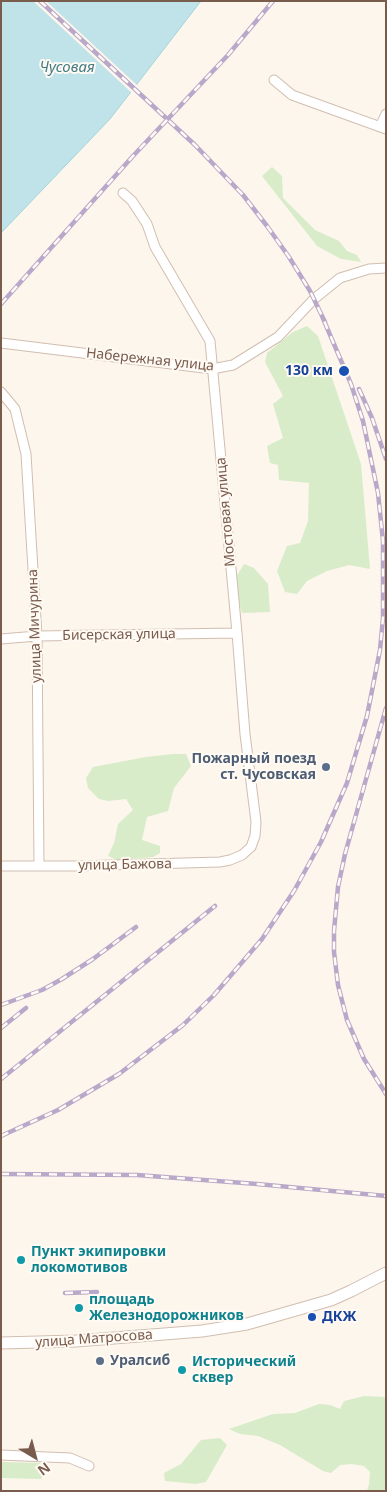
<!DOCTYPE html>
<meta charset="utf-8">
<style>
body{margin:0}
#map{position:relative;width:387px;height:1492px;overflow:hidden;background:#fdf6ec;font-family:"Noto Sans",sans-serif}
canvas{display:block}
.frame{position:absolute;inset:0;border:2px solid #7a5c4d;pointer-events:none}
.north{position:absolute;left:10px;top:1432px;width:50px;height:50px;-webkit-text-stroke:4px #fffaf3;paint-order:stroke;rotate:143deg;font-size:14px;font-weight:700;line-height:20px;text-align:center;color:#7a5c4d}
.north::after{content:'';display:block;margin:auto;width:18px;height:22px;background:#7a5c4d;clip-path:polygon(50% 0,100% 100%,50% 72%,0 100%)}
</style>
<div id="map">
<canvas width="387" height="1492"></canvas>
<div class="frame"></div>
<div class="north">N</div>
</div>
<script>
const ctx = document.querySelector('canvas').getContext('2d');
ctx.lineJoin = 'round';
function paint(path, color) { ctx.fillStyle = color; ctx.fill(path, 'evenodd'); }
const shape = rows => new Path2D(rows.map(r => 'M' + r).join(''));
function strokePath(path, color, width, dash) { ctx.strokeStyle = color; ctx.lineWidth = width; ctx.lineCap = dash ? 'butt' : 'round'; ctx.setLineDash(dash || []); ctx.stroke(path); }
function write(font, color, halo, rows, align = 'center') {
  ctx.font = font + ' "Noto Sans",sans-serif'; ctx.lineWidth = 4; ctx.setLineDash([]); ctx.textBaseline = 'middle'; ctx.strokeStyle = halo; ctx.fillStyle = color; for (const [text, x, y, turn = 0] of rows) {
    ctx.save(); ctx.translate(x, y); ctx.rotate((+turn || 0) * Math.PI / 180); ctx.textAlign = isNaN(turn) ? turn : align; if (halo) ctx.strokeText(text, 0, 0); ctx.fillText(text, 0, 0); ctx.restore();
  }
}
const green = shape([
 [272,167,282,176,283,198,315,230,339,241,347,251,357,255,361,262,341,259,317,246,262,176],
 [307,326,318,336,361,464,370,569,349,565,327,571,307,581,297,594,285,592,277,571,287,546,300,543,308,521,309,483,279,480,278,465,270,463,267,446,283,438,273,404,283,396,265,362,267,353,293,332],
 [244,564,254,568,268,584,270,612,242,613,236,590,236,577],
 [173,754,186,754,191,766,174,788,168,811,147,817,142,840,160,846,160,853,153,857,117,860,108,856,114,843,118,824,133,810,126,799,108,801,99,799,88,788,86,778,93,767,146,757],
 [364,1396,386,1397,386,1491,367,1491,369,1484,370,1472,364,1466,352,1464,340,1465,331,1473,323,1471,280,1445,258,1436,240,1434,229,1429,273,1414,295,1413,319,1404,330,1405,340,1409,344,1401],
 [220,1438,227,1445,206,1482,196,1484,165,1481,164,1473,181,1464,201,1440],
 [1,1462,46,1463,49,1469,48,1474,41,1479,1,1478]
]);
const water = shape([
 [1,1,201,1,110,119,1,233,1,1]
]);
const pier = shape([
 [33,1,46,1,138,86,133,94]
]);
const minor = shape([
 [274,80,292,95,386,129],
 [380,127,386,114],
 [1,343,212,369,233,365,278,337,314,299,340,278,369,269,386,268],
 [1,392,15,409,26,454,37,636,39,866],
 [1,639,37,636,237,633],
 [1,866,77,866,220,862,230,860,242,855,251,847,255,836,256,822,245,734,237,633,210,341,155,247,147,224,132,201,123,193],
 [1,1455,70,1458,89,1466]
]);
const tertiary = shape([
 [1,1343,76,1341,202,1331,247,1324,331,1300,351,1291,386,1273]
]);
const rail = shape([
 [40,1,195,145,243,195,267,226,289,257,310,291,325,322],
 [1,304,133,156,228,55,273,1],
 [359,389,372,418,386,459],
 [386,708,345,854,338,887,334,931,334,952,338,985,347,1020,364,1059,386,1094],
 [1,1005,42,990,62,979,93,959,136,927],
 [1,1028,26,1008],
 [1,1079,215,906],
 [1,1136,58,1110,119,1074,183,1025,214,995,262,939,294,891,321,842,347,783,367,716,380,650,383,618,383,541,378,493,363,421,351,384,322,316],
 [1,1174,137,1175,257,1184,386,1196],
 [65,1293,97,1292]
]);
const markers = [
 [344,371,6,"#1a4fb4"],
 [326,767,5,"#5c6f8a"],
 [21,1260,5,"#0f9aa8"],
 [79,1308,5,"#0f9aa8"],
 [312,1317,5,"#1a4fb4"],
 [100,1361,5,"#5c6f8a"],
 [182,1370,5,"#0f9aa8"]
];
const streetNames = [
 ["Набережная улица",150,360,6],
 ["Мостовая улица",226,512,-95],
 ["улица Мичурина",35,626,-92],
 ["Бисерская улица",119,635,-1],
 ["улица Бажова",125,865,-1],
 ["улица Матросова",94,1339,-4]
];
const transitNames = [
 ["130 км",333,371],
 ["ДКЖ",322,1317,"left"]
];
const serviceNames = [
 ["Пожарный поезд",316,759],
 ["ст. Чусовская",316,775],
 ["Уралсиб",110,1361,"left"]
];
const cultureNames = [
 ["Пункт экипировки",31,1252],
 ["локомотивов",31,1268],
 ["площадь",89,1300],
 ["Железнодорожников",89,1316],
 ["Исторический",192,1362],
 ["сквер",192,1378]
];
const waterNames = [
 ["Чусовая",67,68]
];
paint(green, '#d8ecc9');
paint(water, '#bfe3e8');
strokePath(water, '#a5d3da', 1);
paint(pier, '#fdf6ec');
strokePath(minor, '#d1beb0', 11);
strokePath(tertiary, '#d1beb0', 13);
strokePath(minor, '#fff', 9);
strokePath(tertiary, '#fff', 11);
strokePath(rail, '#b9a8c9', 4.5);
strokePath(rail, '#fffaf3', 2.5, [8]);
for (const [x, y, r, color] of markers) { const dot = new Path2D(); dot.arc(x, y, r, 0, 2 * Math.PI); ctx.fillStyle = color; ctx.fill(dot); strokePath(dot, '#fffaf3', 2); }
write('14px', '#7a5c4d', '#fffaf3', streetNames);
write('bold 14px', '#164399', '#fffaf3', transitNames, 'right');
write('bold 14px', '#4e5e75', '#fffaf3', serviceNames, 'right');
write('bold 14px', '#0d838f', '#fffaf3', cultureNames, 'left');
write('italic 15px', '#437c86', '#fffaf3', waterNames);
</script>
